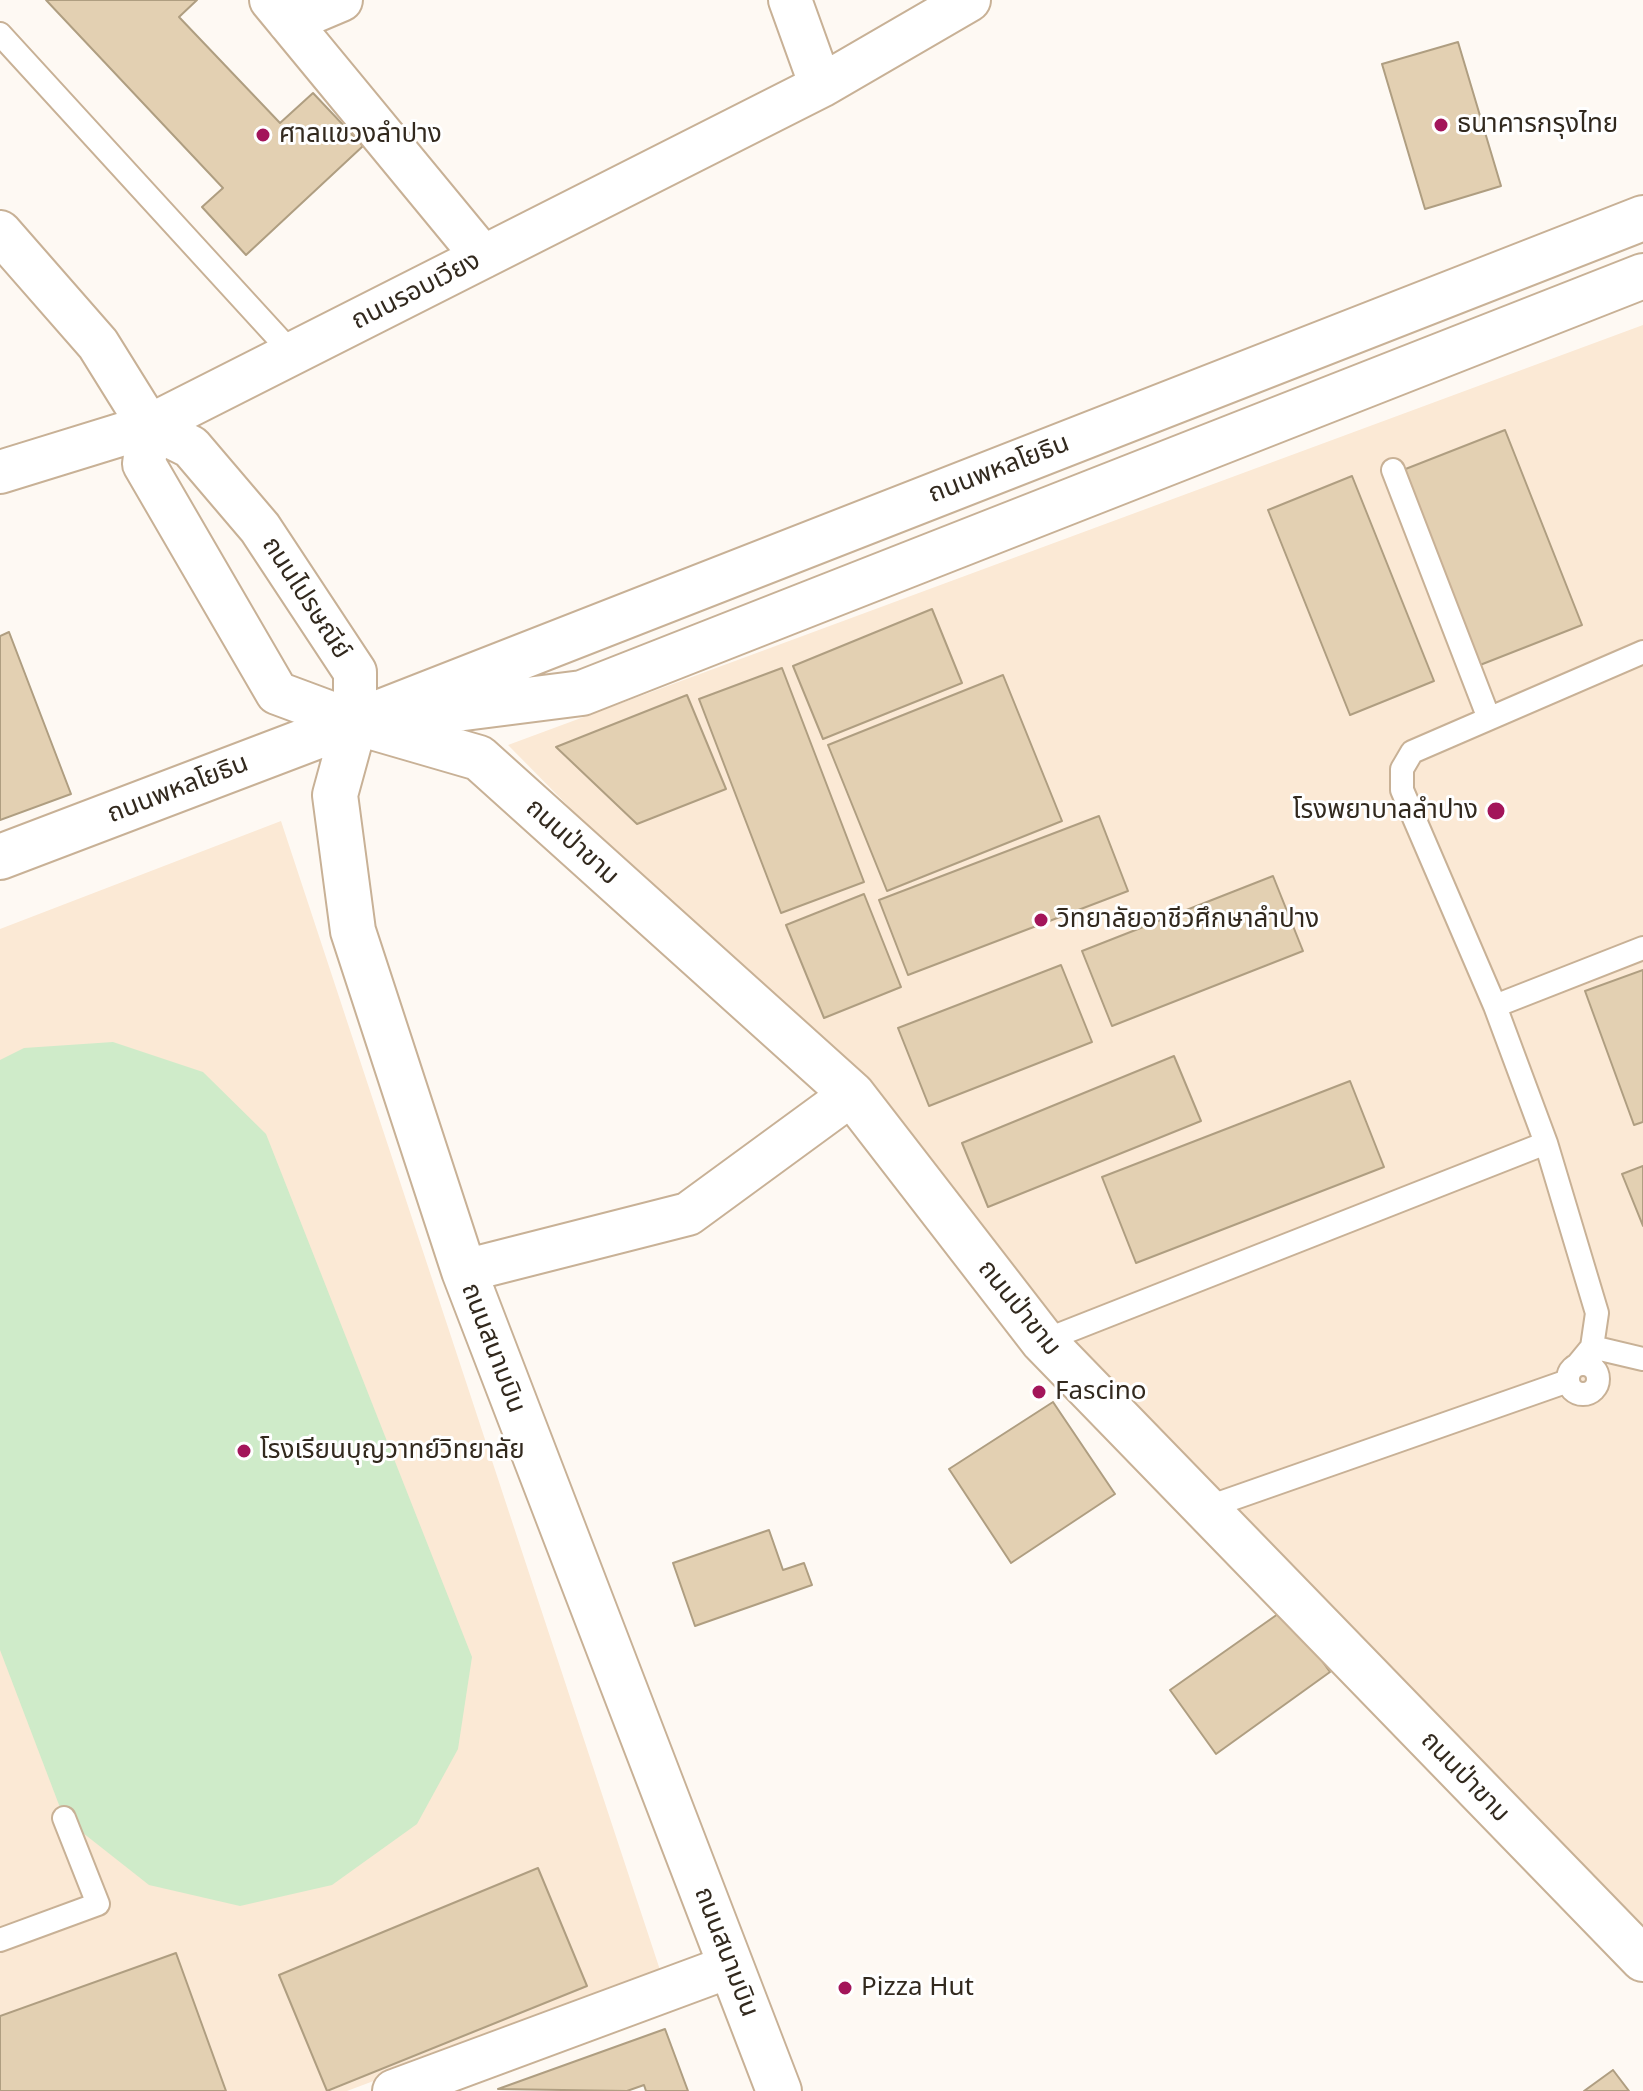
<!DOCTYPE html>
<meta charset="utf-8">
<style>
body{margin:0}
canvas{display:block;background:#fef9f3}
</style>
<canvas width="1643" height="2091"></canvas>
<script>
const ctx = document.querySelector('canvas').getContext('2d');
ctx.lineJoin = 'round';
function paint(path, color) { ctx.fillStyle = color; ctx.fill(path, 'evenodd'); }
const shape = rows => new Path2D(rows.map(r => 'M' + r).join(''));
function strokePath(path, color, width, dash) { ctx.strokeStyle = color; ctx.lineWidth = width; ctx.lineCap = dash ? 'butt' : 'round'; ctx.setLineDash(dash || []); ctx.stroke(path); }
function write(font, color, halo, rows, align = 'center') {
  ctx.font = font + ' "Noto Sans","Noto Sans Thai",sans-serif'; ctx.lineWidth = 6; ctx.setLineDash([]); ctx.textBaseline = 'middle'; ctx.strokeStyle = halo; ctx.fillStyle = color; for (const [text, x, y, turn = 0] of rows) {
    ctx.save(); ctx.translate(x, y); ctx.rotate((+turn || 0) * Math.PI / 180); ctx.textAlign = isNaN(turn) ? turn : align; if (halo) ctx.strokeText(text, 0, 0); ctx.fillText(text, 0, 0); ctx.restore();
  }
}
const built = shape([
 [1643,325,1643,1931,1027,1320,852,1094,508,745],
 [281,821,661,1973,347,2091,0,2091,0,929]
]);
const green = shape([
 [113,1042,203,1072,266,1134,472,1657,458,1749,417,1824,332,1885,240,1906,149,1885,64,1818,0,1650,0,1060,24,1048]
]);
const building = shape([
 [46,0,197,0,179,17,280,123,313,93,363,146,246,255,202,207,223,188,46,0],
 [1458,42,1501,186,1425,209,1382,64,1458,42],
 [1505,430,1582,625,1480,665,1403,470,1505,430],
 [1352,476,1434,681,1350,715,1268,510,1352,476],
 [932,609,962,683,823,739,793,666,932,609],
 [9,632,71,794,0,820,0,636,9,632],
 [782,668,864,882,781,913,699,699,782,668],
 [1003,675,1062,821,887,891,828,745,1003,675],
 [687,695,726,789,637,824,556,747,687,695],
 [1099,816,1128,891,908,975,879,900,1099,816],
 [1273,876,1303,951,1112,1026,1082,951,1273,876],
 [864,894,901,987,824,1018,786,925,864,894],
 [1061,965,1092,1042,929,1106,898,1028,1061,965],
 [1643,970,1643,1122,1634,1125,1585,991,1643,970],
 [1174,1056,1201,1121,988,1207,962,1143,1174,1056],
 [1350,1081,1384,1167,1136,1263,1102,1177,1350,1081],
 [1643,1166,1643,1226,1622,1174,1643,1166],
 [1053,1402,1115,1494,1011,1563,949,1469,1053,1402],
 [769,1530,783,1570,804,1563,812,1585,695,1626,673,1563,769,1530],
 [1285,1609,1330,1672,1216,1754,1170,1690,1285,1609],
 [538,1868,587,1986,327,2091,279,1975,538,1868],
 [176,1953,226,2091,0,2091,0,2016,176,1953],
 [665,2029,688,2091,646,2091,644,2085,627,2091,498,2089,665,2029],
 [1613,2070,1629,2091,1584,2091,1613,2070]
]);
const lane = shape([
 [0,34,292,353],
 [1393,470,1488,716],
 [1495,1006,1643,948],
 [1043,1341,1546,1143],
 [1592,1347,1643,1359],
 '1568 1379a15 15 0 1 1 30 0a15 15 0 1 1-30 0Z',
 [1578,1364,1592,1347,1597,1313,1546,1143,1495,1006,1402,790,1402,769,1412,752,1643,652],
 [1203,1509,1568,1381],
 [0,1940,98,1904,64,1818]
]);
const street = shape([
 [271,0,483,257],
 [790,0,821,86],
 [289,22,341,0],
 [0,232,98,344,149,426,191,447,260,528,355,672,355,722,277,693,144,464,149,426],
 [0,472,149,426,821,86,969,0],
 [464,1271,688,1214,852,1094],
 [394,2091,731,1966]
]);
const secondary = shape([
 [417,714,582,693,1643,276],
 [355,722,479,758,852,1094,1043,1341,1643,1959],
 [355,722,335,795,353,931,464,1271,779,2091],
 [0,857,355,722,1643,218]
]);
const markers = [
 [1441,125,8,"#a3155a"],
 [263,135,8,"#a3155a"],
 [1496,811,10,"#a3155a"],
 [1041,920,8,"#a3155a"],
 [1039,1392,8,"#a3155a"],
 [244,1451,8,"#a3155a"],
 [845,1988,8,"#a3155a"]
];
const poiNames = [
 ["ธนาคารกรุงไทย",1457,125],
 ["ศาลแขวงลำปาง",279,135],
 ["โรงพยาบาลลำปาง",1478,811,"right"],
 ["วิทยาลัยอาชีวศึกษาลำปาง",1057,920],
 ["Fascino",1055,1392],
 ["โรงเรียนบุญวาทย์วิทยาลัย",260,1451],
 ["Pizza Hut",861,1988]
];
const streetNames = [
 ["ถนนรอบเวียง",416,291,-27],
 ["ถนนพหลโยธิน",999,469,-21],
 ["ถนนไปรษณีย์",306,598,57],
 ["ถนนพหลโยธิน",178,789,-21],
 ["ถนนป่าขาม",572,842,42],
 ["ถนนป่าขาม",1019,1308,51],
 ["ถนนสนามบิน",493,1348,69],
 ["ถนนป่าขาม",1465,1777,46],
 ["ถนนสนามบิน",726,1952,69]
];
paint(built, '#fbe9d5');
paint(green, '#cfebc9');
paint(building, '#e3d0b2');
strokePath(building, '#af9e81', 2);
strokePath(lane, '#c8b196', 26);
strokePath(street, '#c8b196', 46);
strokePath(secondary, '#c8b196', 48);
strokePath(lane, '#fff', 22);
strokePath(street, '#fff', 42);
strokePath(secondary, '#fff', 44);
for (const [x, y, r, color] of markers) { const dot = new Path2D(); dot.arc(x, y, r, 0, 2 * Math.PI); ctx.fillStyle = color; ctx.fill(dot); strokePath(dot, '#fff', 3); }
write('26px', '#32291e', '#fff', poiNames, 'left');
write('26px', '#32291e', '#fff', streetNames);
</script>
